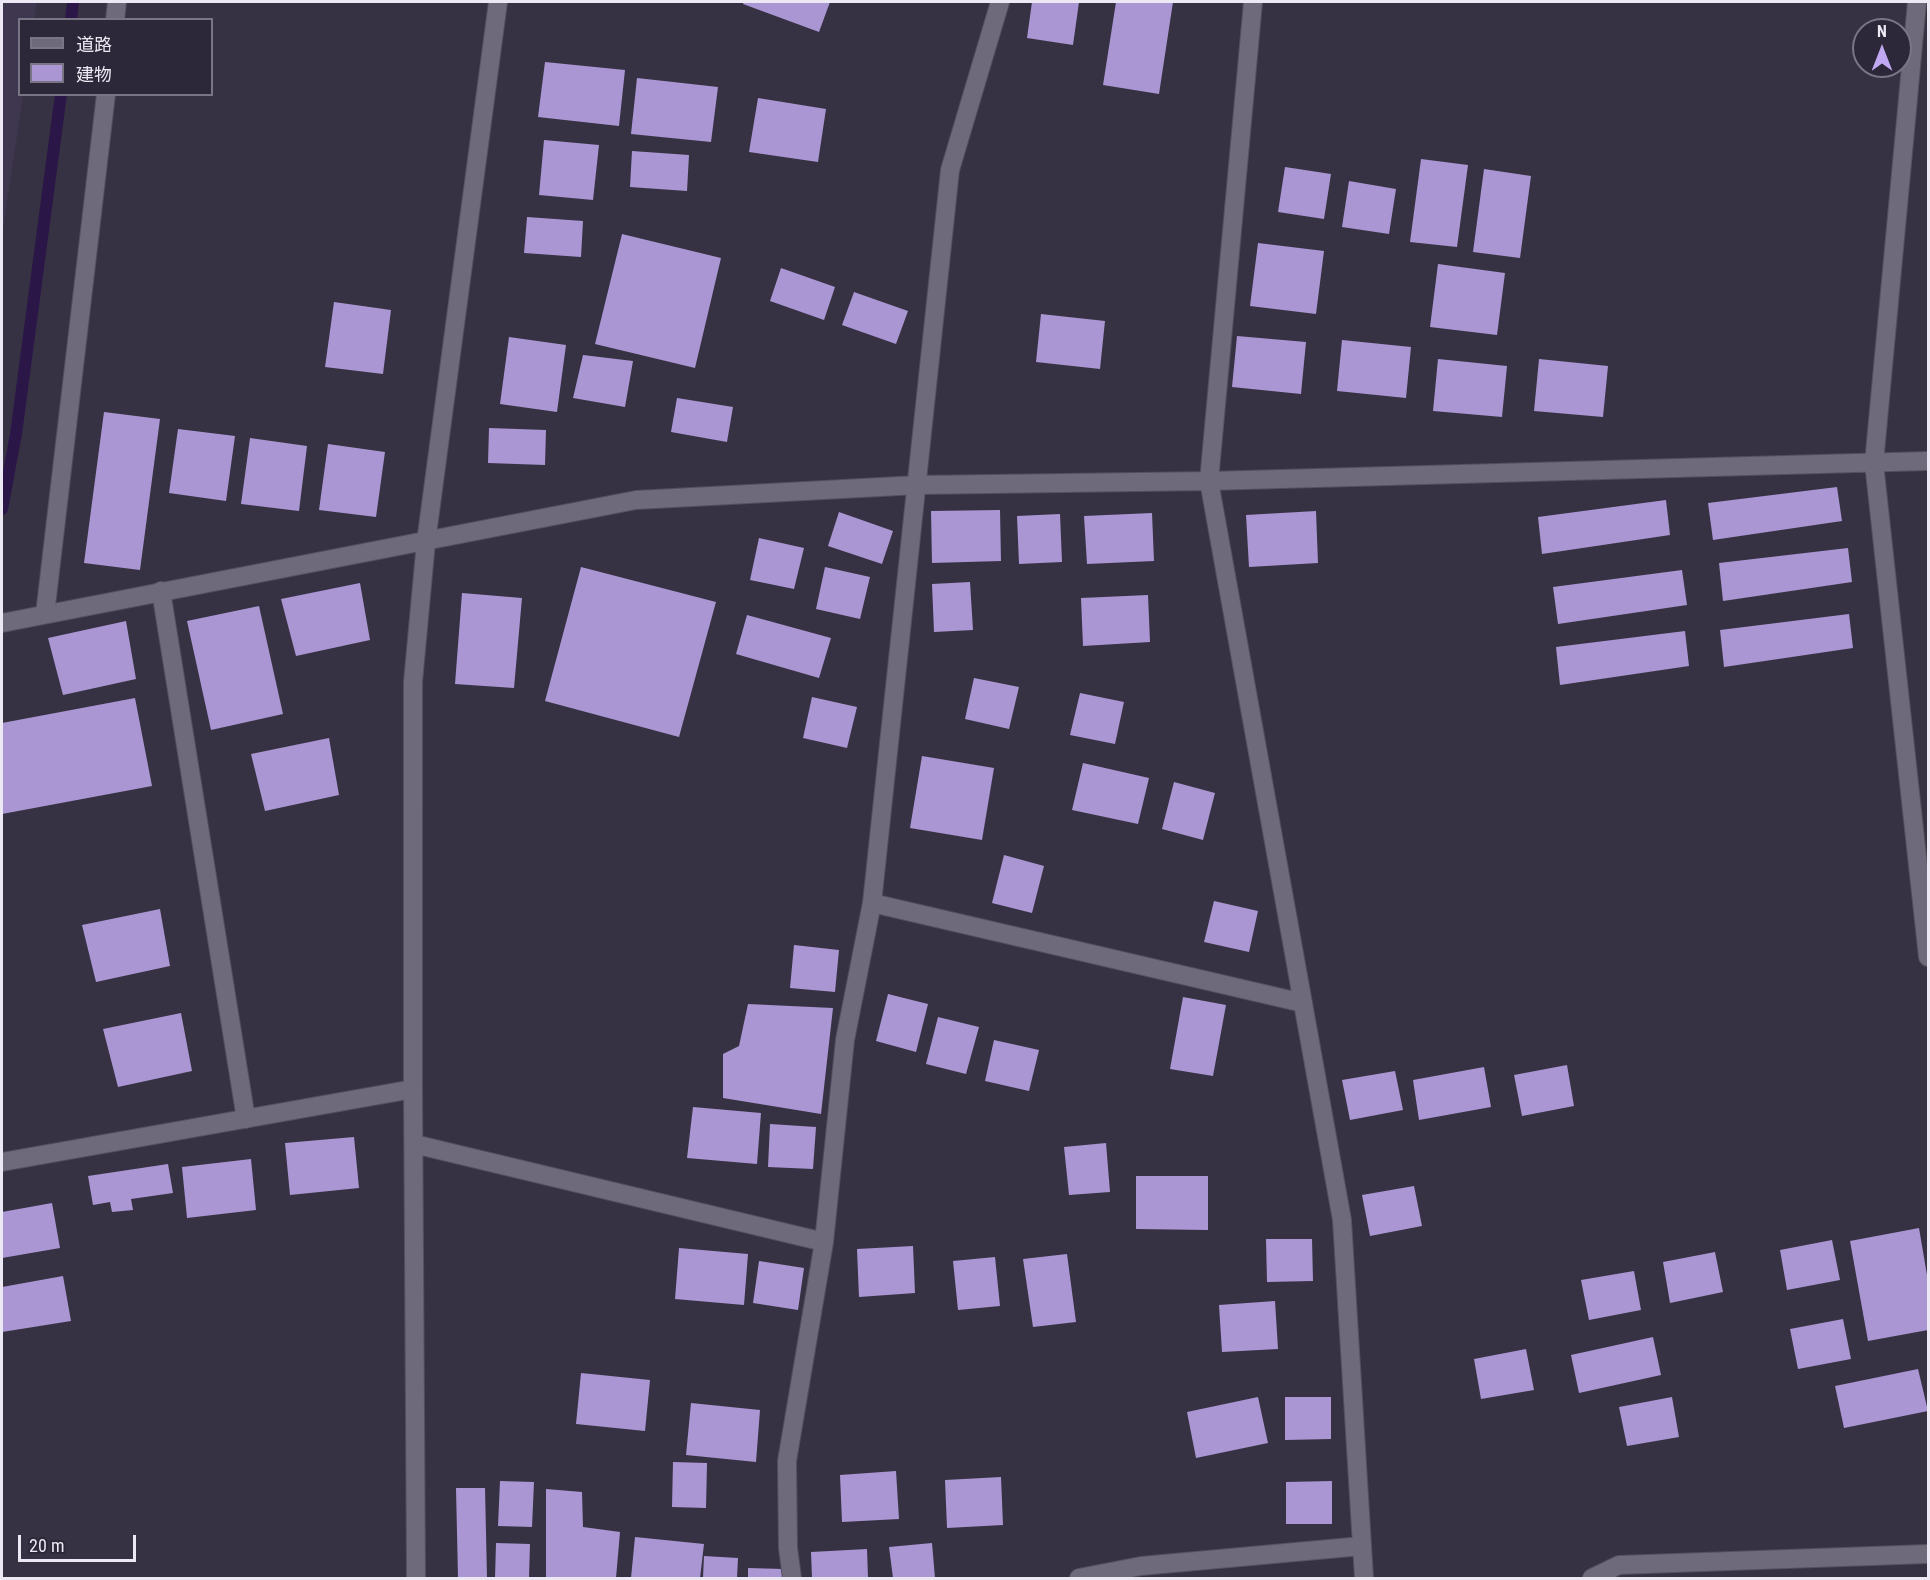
<!DOCTYPE html>
<meta charset="utf-8">
<style>
body{margin:0}
#map{position:relative;width:1930px;height:1580px;overflow:hidden;background:#373243;font-family:"Roboto Condensed","Noto Sans JP",sans-serif}
canvas{display:block}
.frame{position:absolute;inset:0;border:3px solid #ece9f4;pointer-events:none}
.legend{position:absolute;left:18px;top:18px;width:195px;height:78px;box-sizing:border-box;background:#2d2839;border:2px solid #797584;margin:0;padding:8px 10px;list-style:none;font-size:18px;color:#ece9f4}
.legend li{display:flex;align-items:center;gap:12px;height:30px}
.legend b{width:30px;border:2px solid #797584}
.north{position:absolute;left:1852px;top:18px;width:60px;height:60px;box-sizing:border-box;background:#2d2839;border:2px solid #797584;border-radius:50%;rotate:0deg;font-size:16px;font-weight:700;line-height:24px;text-align:center;color:#ece9f4}
.north::after{content:'';display:block;margin:auto;width:21px;height:27px;background:#c1a8f3;clip-path:polygon(50% 0,100% 100%,50% 72%,0 100%)}
.scale{position:absolute;left:18px;top:1535px;width:118px;height:27px;box-sizing:border-box;border:3px solid #ece9f4;border-top:0;padding-left:8px;font-size:18px;line-height:21px;white-space:nowrap;color:#ece9f4;-webkit-text-stroke:4px #2d2839;paint-order:stroke}
</style>
<div id="map">
<canvas width="1930" height="1580"></canvas>
<div class="frame"></div>
<ul class="legend">
<li><b style="height:8px;background:#6f697c"></b>道路</li>
<li><b style="height:16px;background:#aa96d3"></b>建物</li>
</ul>
<div class="north">N</div>
<div class="scale">20 m</div>
</div>
<script>
const ctx = document.querySelector('canvas').getContext('2d');
ctx.lineJoin = 'round';
function paint(path, color) { ctx.fillStyle = color; ctx.fill(path, 'evenodd'); }
const shape = rows => new Path2D(rows.map(r => 'M' + r).join(''));
function strokePath(path, color, width, dash) { ctx.strokeStyle = color; ctx.lineWidth = width; ctx.lineCap = dash ? 'butt' : 'round'; ctx.setLineDash(dash || []); ctx.stroke(path); }
const built = shape([
 [2,2,37,2,34,19,20,20,20,94,23,95,2,236]
]);
const stream = shape([
 [71,20,73,2],
 [2,509,16,434,61,94]
]);
const building = shape([
 [744,2,830,2,819,32,743,4],
 [1032,2,1079,2,1073,45,1027,38],
 [1116,2,1173,2,1159,94,1103,85],
 [545,62,625,70,619,126,538,117],
 [637,78,718,87,711,142,631,134],
 [758,98,826,109,818,162,749,152],
 [544,140,599,145,593,200,539,195],
 [632,151,689,155,687,191,630,187],
 [1421,159,1468,165,1457,247,1410,242],
 [1285,167,1331,174,1324,219,1278,212],
 [1484,169,1531,176,1520,258,1473,252],
 [1349,181,1396,189,1389,234,1342,227],
 [527,217,583,221,581,257,524,253],
 [622,234,721,258,695,368,595,344],
 [1258,243,1324,251,1316,314,1250,306],
 [1438,264,1505,273,1497,335,1430,327],
 [781,268,835,287,824,320,770,301],
 [854,292,908,311,896,344,842,325],
 [334,302,391,310,383,374,325,367],
 [1041,314,1105,321,1100,369,1036,362],
 [1237,336,1306,342,1301,394,1232,387],
 [509,337,566,345,557,412,500,404],
 [1342,340,1411,347,1406,398,1337,391],
 [583,355,633,361,625,407,573,398],
 [1438,359,1507,366,1502,417,1433,411],
 [1539,359,1608,366,1603,417,1534,411],
 [677,398,733,407,727,442,671,432],
 [104,412,160,419,140,570,84,563],
 [489,428,546,430,545,465,488,463],
 [178,429,235,436,226,501,169,493],
 [250,438,307,446,299,511,241,504],
 [328,444,385,452,376,517,319,510],
 [1837,487,1842,521,1713,540,1708,503],
 [1666,500,1670,535,1542,554,1538,517],
 [1000,510,1001,561,932,563,931,511],
 [1316,511,1318,563,1249,567,1246,515],
 [839,512,893,531,882,564,828,546],
 [1152,513,1154,561,1087,564,1084,516],
 [1060,514,1062,562,1019,564,1017,516],
 [759,538,804,548,794,589,750,580],
 [1848,548,1852,582,1723,601,1719,563],
 [581,567,716,602,679,737,545,701],
 [825,567,870,577,860,619,816,609],
 [1682,570,1687,605,1558,624,1553,587],
 [970,582,973,630,934,632,932,584],
 [360,583,370,640,296,656,281,599],
 [462,593,522,598,514,688,455,684],
 [1148,595,1150,642,1083,646,1081,598],
 [259,606,283,714,211,730,187,621],
 [1849,614,1853,648,1724,667,1720,630],
 [747,615,831,638,819,678,736,654],
 [126,621,136,679,63,695,48,638],
 [1685,631,1689,666,1560,685,1556,647],
 [974,678,1019,687,1009,729,965,719],
 [1080,693,1124,702,1115,744,1070,735],
 [812,697,857,707,847,748,803,738],
 [135,698,152,786,2,814,2,723],
 [329,738,339,795,265,811,251,754],
 [922,756,994,768,982,840,910,828],
 [1083,763,1149,778,1138,824,1072,810],
 [1174,782,1215,793,1203,840,1162,829],
 [1004,855,1044,866,1032,913,992,903],
 [1214,901,1258,911,1249,952,1204,942],
 [160,909,170,966,96,982,82,925],
 [794,945,839,950,835,992,790,988],
 [888,994,928,1004,916,1052,876,1041],
 [1183,997,1226,1005,1213,1076,1170,1069],
 [748,1004,833,1008,821,1114,723,1098,723,1054,739,1046],
 [181,1013,192,1071,118,1087,103,1029],
 [938,1017,979,1027,966,1074,926,1064],
 [994,1040,1039,1050,1029,1091,985,1081],
 [1567,1065,1574,1106,1522,1116,1514,1075],
 [1484,1067,1491,1107,1419,1120,1413,1080],
 [1395,1071,1403,1110,1350,1120,1342,1080],
 [693,1107,761,1113,757,1164,687,1158],
 [770,1124,816,1127,813,1169,768,1167],
 [354,1137,359,1188,290,1195,285,1143],
 [1106,1143,1110,1192,1069,1195,1064,1147],
 [251,1159,256,1210,187,1218,182,1167],
 [168,1164,173,1193,131,1199,133,1210,112,1212,110,1202,93,1205,88,1176],
 [1136,1176,1208,1176,1208,1230,1136,1229],
 [1414,1186,1422,1226,1370,1236,1362,1195],
 [52,1203,60,1248,2,1258,2,1212],
 [1919,1228,1928,1281,1928,1330,1868,1341,1850,1241],
 [1266,1239,1312,1239,1313,1281,1267,1282],
 [1832,1240,1840,1280,1787,1290,1780,1250],
 [913,1246,915,1293,859,1297,857,1249],
 [679,1248,748,1254,744,1305,675,1299],
 [1715,1252,1723,1292,1670,1303,1663,1262],
 [1067,1254,1076,1322,1033,1327,1023,1259],
 [995,1257,1000,1306,958,1310,953,1261],
 [759,1261,804,1268,798,1310,753,1303],
 [1634,1271,1641,1310,1589,1320,1581,1280],
 [63,1276,71,1321,2,1332,2,1287],
 [1275,1301,1278,1349,1222,1352,1219,1305],
 [1843,1319,1851,1359,1798,1369,1790,1329],
 [1653,1337,1661,1375,1579,1393,1571,1355],
 [1526,1349,1534,1390,1481,1399,1474,1359],
 [1918,1369,1928,1411,1844,1428,1835,1386],
 [581,1373,650,1380,645,1431,576,1424],
 [1258,1397,1268,1443,1196,1458,1187,1412],
 [1285,1397,1331,1397,1331,1439,1285,1440],
 [1672,1397,1679,1437,1627,1446,1619,1407],
 [691,1403,760,1410,756,1462,686,1455],
 [673,1462,707,1463,706,1508,672,1507],
 [896,1471,899,1519,842,1522,840,1475],
 [1001,1477,1003,1525,947,1528,945,1480],
 [500,1481,534,1482,532,1527,498,1526],
 [1332,1481,1332,1524,1286,1524,1286,1482],
 [456,1488,485,1488,487,1578,458,1578],
 [546,1489,582,1492,583,1527,620,1532,616,1578,546,1577],
 [635,1537,704,1544,700,1578,631,1578],
 [496,1543,530,1544,529,1578,495,1578],
 [932,1543,935,1578,893,1578,889,1547],
 [867,1549,868,1578,812,1578,811,1552],
 [704,1556,738,1558,737,1578,703,1578],
 [748,1568,783,1569,782,1578,748,1578]
]);
const minor = shape([
 [1253,2,1209,481,1342,1220,1364,1578],
 [1917,2,1874,463,1928,957],
 [115,20,117,2],
 [161,591,246,1119],
 [45,614,106,94],
 [2,623,636,500,918,485,1209,481,1928,461],
 [872,903,1303,1003],
 [414,1144,824,1242],
 [2,1162,413,1089],
 [416,1578,413,1089,413,682,426,542,498,2],
 [792,1578,788,1548,787,1461,824,1242,845,1040,872,903,950,170,1000,2],
 [1079,1578,1141,1566,1362,1546],
 [1592,1578,1619,1565,1928,1554]
]);
paint(built, '#3f374f');
strokePath(stream, '#2b1648', 12);
paint(building, '#aa96d3');
strokePath(minor, '#544f5e', 20);
strokePath(minor, '#6f697c', 18);
</script>
